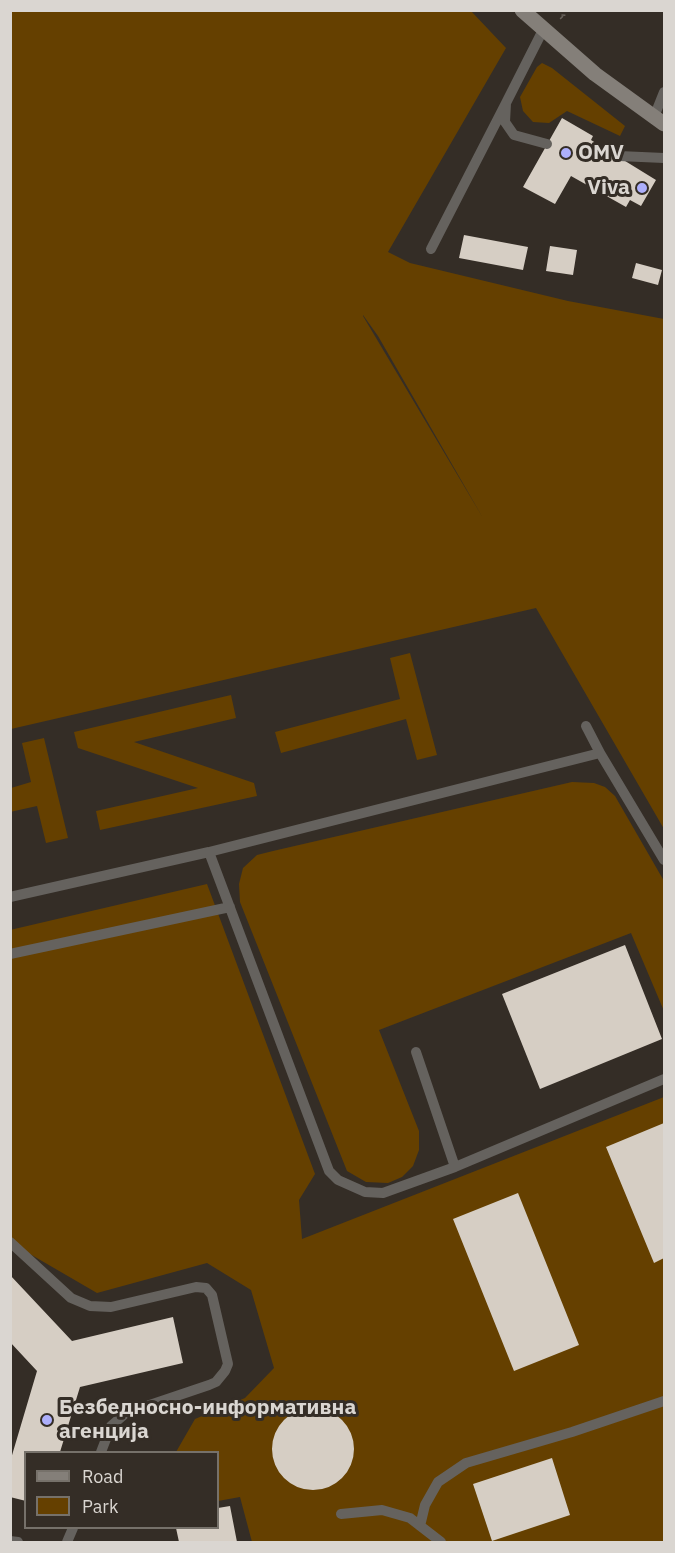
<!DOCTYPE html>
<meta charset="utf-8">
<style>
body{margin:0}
#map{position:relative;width:675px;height:1553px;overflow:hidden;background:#342d26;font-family:"IBM Plex Sans",sans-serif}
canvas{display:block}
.frame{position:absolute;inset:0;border:12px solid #dad6d1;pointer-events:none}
.legend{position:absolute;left:24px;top:1451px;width:195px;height:78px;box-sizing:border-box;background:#342d26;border:2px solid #76716a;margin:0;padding:8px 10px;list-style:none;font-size:18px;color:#dad6d1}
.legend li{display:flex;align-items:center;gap:12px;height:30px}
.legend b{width:30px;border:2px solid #76716a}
</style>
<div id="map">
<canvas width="675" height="1553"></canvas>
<div class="frame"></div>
<ul class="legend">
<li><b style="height:8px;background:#847f79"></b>Road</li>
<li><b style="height:16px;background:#654000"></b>Park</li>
</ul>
</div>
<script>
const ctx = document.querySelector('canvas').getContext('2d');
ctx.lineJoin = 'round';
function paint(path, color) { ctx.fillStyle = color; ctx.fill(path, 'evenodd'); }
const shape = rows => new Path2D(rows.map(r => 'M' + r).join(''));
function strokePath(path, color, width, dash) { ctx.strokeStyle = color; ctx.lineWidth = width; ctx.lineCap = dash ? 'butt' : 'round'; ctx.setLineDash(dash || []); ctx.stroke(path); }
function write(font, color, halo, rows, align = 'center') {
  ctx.font = font + ' "IBM Plex Sans",sans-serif'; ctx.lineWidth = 6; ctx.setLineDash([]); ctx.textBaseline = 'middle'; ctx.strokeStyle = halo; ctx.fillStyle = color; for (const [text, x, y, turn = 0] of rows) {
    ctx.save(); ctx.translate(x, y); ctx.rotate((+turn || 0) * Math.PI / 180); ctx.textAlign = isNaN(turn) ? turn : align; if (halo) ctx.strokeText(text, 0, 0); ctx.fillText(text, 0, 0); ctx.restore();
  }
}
const green = shape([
 [10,11,471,11,506,48,388,252,410,263,568,301,664,319,664,829,536,608,11,729],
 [363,315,378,336,483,518,363,316],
 [542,63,552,68,625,126,620,136,567,111,549,123,533,122,523,111,520,97,537,67],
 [410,653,437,755,417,760,406,719,281,753,275,732,400,699,390,658],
 [231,695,236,718,134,742,254,783,257,796,100,830,96,811,198,788,78,748,74,732],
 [44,738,68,838,46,843,37,806,10,812,11,788,31,782,22,743],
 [572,782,594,783,605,787,615,796,664,881,664,1011,631,933,379,1030,419,1131,419,1150,413,1166,402,1177,388,1183,366,1182,347,1171,240,902,239,884,243,868,257,855,273,851],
 [207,884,315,1174,299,1200,302,1239,664,1097,664,1542,252,1542,240,1497,218,1501,218,1452,176,1452,195,1419,245,1398,274,1368,251,1290,207,1263,97,1293,11,1243,10,930]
]);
const building = shape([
 [562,118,593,136,591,140,656,180,641,206,630,200,626,207,571,176,555,204,523,187],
 [464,235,528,247,523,270,459,258],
 [550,246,577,250,573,275,546,271],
 [636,263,662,270,658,285,632,278],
 [625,945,662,1039,540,1089,502,994],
 [664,1123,664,1258,654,1263,606,1147],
 [518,1193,579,1345,514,1371,453,1219],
 [10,1275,72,1341,173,1317,183,1363,80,1387,60,1452,26,1452,26,1501,10,1497,10,1462,37,1371,10,1342],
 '272 1449a41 41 0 1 1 82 0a41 41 0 1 1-82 0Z',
 [552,1458,570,1515,492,1541,473,1484],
 [230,1506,237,1542,179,1542,176,1528,218,1528,218,1508]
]);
const path = shape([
 [561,17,563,19,564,10]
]);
const lane = shape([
 [543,30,506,103,505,122,514,135,547,144],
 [654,117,664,92],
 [619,156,664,158],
 [431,249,506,103],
 [586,726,600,753,664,860],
 [209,852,329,1171,338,1180,365,1192,383,1193,455,1167,664,1079],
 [10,897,209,852,600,753],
 [10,954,230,907],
 [416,1052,455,1167],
 [10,1242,71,1298,90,1306,111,1307,196,1287,206,1288,212,1295,228,1364,225,1371,216,1382,209,1385,126,1413,111,1426,101,1452],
 [341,1514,382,1510,410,1518,441,1542],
 [420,1526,425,1505,438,1482,466,1463,572,1432,664,1401],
 [10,1541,18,1542],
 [67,1542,73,1528]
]);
const secondary = shape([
 [522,10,595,74,664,124]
]);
const markers = [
 [566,153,6,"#adaffb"],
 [642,188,6,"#adaffb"],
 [47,1420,6,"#adaffb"]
];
const poiNames = [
 ["OMV",578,153],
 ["Viva",630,188,"right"],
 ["Безбедносно-информативна",59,1408],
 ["агенција",59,1432]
];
paint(green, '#654000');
paint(building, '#d6cec4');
strokePath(path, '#69635c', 4, [1.5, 4.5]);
strokePath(lane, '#65625e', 10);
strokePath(secondary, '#847f79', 15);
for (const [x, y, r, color] of markers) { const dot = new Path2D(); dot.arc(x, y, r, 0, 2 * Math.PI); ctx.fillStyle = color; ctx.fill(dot); strokePath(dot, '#342d26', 2); }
write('bold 21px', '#dad6d1', '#342d26', poiNames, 'left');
</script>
